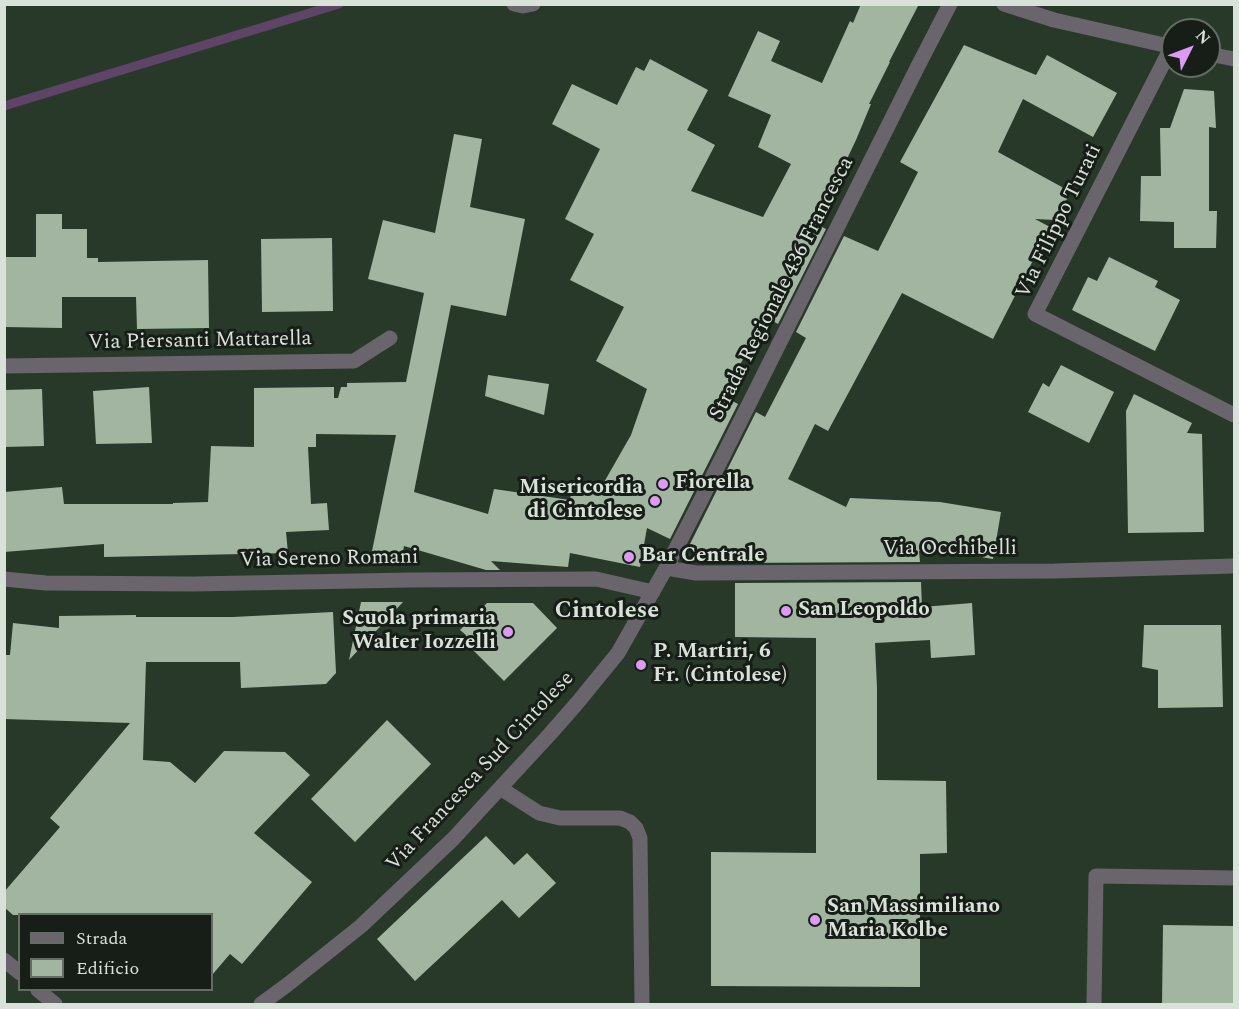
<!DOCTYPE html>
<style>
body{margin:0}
#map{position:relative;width:1239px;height:1009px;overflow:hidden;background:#283929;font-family:Spectral,serif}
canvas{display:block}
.frame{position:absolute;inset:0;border:6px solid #d8e2d8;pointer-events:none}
.legend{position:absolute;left:18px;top:913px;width:195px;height:78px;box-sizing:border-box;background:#171e17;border:2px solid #646c64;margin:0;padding:8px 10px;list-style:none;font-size:18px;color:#d8e2d8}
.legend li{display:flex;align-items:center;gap:12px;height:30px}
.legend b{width:30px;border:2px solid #646c64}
.north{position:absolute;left:1161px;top:18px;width:60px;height:60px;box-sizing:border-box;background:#171e17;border:2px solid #646c64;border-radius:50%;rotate:48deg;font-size:16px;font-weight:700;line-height:24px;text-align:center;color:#d8e2d8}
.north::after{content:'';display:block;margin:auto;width:21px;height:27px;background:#dd99f4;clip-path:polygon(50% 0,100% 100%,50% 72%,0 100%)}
</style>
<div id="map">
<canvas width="1239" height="1009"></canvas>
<div class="frame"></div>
<ul class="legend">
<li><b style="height:8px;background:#6a646c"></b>Strada</li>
<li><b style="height:16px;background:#a1b5a1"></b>Edificio</li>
</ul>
<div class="north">N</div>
</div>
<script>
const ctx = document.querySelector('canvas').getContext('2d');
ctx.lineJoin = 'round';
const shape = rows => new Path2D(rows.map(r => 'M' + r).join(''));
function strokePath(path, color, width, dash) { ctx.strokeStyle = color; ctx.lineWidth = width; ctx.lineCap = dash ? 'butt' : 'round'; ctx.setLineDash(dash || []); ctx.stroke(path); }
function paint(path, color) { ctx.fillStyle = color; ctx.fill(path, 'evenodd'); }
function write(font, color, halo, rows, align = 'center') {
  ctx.font = font + ' Spectral,serif'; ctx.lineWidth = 6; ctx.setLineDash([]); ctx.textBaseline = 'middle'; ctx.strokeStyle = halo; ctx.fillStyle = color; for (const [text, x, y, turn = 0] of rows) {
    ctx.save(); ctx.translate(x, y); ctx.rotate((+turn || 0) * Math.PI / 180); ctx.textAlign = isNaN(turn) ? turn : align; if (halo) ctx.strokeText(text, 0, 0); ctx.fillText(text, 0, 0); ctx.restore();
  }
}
const stream = shape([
 [4,106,339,4]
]);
const building = shape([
 [861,4,919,4,889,62,890,62,869,104,871,104,856,140,816,224,826,229,778,324,766,317,723,396,738,404,670,539,647,528,640,567,570,553,568,567,491,561,500,570,486,570,404,546,402,557,372,551,396,435,316,434,316,447,308,447,311,504,327,503,329,530,286,532,288,553,104,557,104,544,4,552,4,492,62,487,64,504,173,504,173,503,208,502,211,446,254,447,254,388,334,387,334,398,338,398,341,387,347,387,347,383,406,382,424,293,368,279,383,220,435,233,454,134,482,139,470,207,525,219,506,316,451,305,414,492,488,514,494,489,570,500,572,488,599,491,631,435,647,389,596,361,624,307,570,280,594,234,565,219,600,149,552,124,572,84,617,105,636,67,644,71,650,59,708,90,687,130,715,145,691,191,763,217,791,164,758,147,771,115,728,96,758,31,780,41,771,61,822,83,850,21,853,23],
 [964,45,1036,75,1047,55,1117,93,1093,137,1023,99,998,152,1071,192,1055,220,1035,219,1050,227,993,339,902,293,828,431,815,424,788,479,846,507,850,498,940,502,1001,512,993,559,969,555,919,551,920,562,720,563,688,548,756,412,765,417,806,338,796,332,844,236,878,251,918,172,900,162],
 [1184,89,1214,91,1216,128,1209,127,1209,211,1217,211,1216,248,1174,248,1174,222,1140,221,1141,176,1161,176,1160,128,1170,128],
 [36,214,62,214,62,229,87,229,87,258,98,258,98,262,208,260,209,328,137,329,136,297,62,297,62,328,4,327,4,257,36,257],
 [332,238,333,311,262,312,261,239],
 [1109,257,1158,281,1155,287,1180,300,1155,351,1072,310,1088,277,1097,281],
 [1061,365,1114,392,1089,443,1028,412,1043,383,1049,387],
 [488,375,549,384,544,415,485,396],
 [149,387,152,443,96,444,93,391],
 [42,389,44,446,4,447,4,390],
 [1134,394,1192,423,1187,433,1202,434,1204,532,1128,533,1126,411],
 [921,582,922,607,972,603,975,655,931,658,930,640,875,643,877,688,877,780,946,781,947,853,920,854,920,987,711,986,711,852,816,853,816,638,735,637,735,583],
 [361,602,403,602,349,660],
 [487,603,533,603,557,628,504,681,462,639,466,635,460,630],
 [333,612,336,673,326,684,241,688,240,662,146,662,143,760,170,762,195,783,224,751,285,752,310,775,254,833,312,882,242,964,230,954,212,975,212,915,13,915,4,907,4,892,60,827,50,818,130,723,4,719,4,655,10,655,13,623,59,628,59,616,136,615,136,617,233,617],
 [1144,625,1221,625,1223,707,1158,708,1158,670,1142,667],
 [387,720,431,764,355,842,311,799],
 [486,836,514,865,527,853,556,883,519,918,502,900,415,981,377,939],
 [1163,925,1234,926,1233,1005,1162,1005]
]);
const minor = shape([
 [514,4,523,6,533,4],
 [1004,4,1054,20,1173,47],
 [1172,46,1035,314,1234,415],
 [1209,54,1234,59],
 [4,366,354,361,390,338],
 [666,568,696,573,1055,571,1234,566],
 [4,579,46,583,192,584,411,580,596,579,653,592],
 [500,788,539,813,560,818,620,818,630,822,636,828,640,838,642,1004],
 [4,960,20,973],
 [38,990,55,1004],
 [261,1004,287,985,361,926,453,839,550,734,578,702,618,653,666,568,701,500,917,68,950,4],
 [1094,1004,1096,876,1234,878]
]);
const markers = [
 [663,484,6,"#dd99f4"],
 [655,501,6,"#dd99f4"],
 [629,557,6,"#dd99f4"],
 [786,611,6,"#dd99f4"],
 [508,632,6,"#dd99f4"],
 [641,665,6,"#dd99f4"],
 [815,920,6,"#dd99f4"]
];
const streetNames = [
 ["Via Filippo Turati",1060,222,-64],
 ["Strada Regionale 436 Francesca",783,289,-63],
 ["Via Piersanti Mattarella",200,342,-1],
 ["Via Occhibelli",950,550],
 ["Via Sereno Romani",329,560,-1],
 ["Via Francesca Sud Cintolese",481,772,-47]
];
const poiNames = [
 ["Fiorella",675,484],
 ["Misericordia",643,489,"right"],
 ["di Cintolese",643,513,"right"],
 ["Bar Centrale",641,557],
 ["San Leopoldo",798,611],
 ["Scuola primaria",496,620,"right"],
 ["Walter Iozzelli",496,644,"right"],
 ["P. Martiri, 6",653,653],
 ["Fr. (Cintolese)",653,677],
 ["San Massimiliano",827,908],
 ["Maria Kolbe",827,932]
];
const quarterNames = [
 ["Cintolese",607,612]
];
strokePath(stream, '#5e4466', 9);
paint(building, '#a1b5a1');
strokePath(minor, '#6a646c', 15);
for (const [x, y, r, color] of markers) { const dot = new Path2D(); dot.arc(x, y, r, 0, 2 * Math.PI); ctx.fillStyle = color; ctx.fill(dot); strokePath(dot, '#171e17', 2); }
write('21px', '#d8e2d8', '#171e17', streetNames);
write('bold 21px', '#d8e2d8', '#171e17', poiNames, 'left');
write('bold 24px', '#d8e2d8', '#171e17', quarterNames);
</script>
